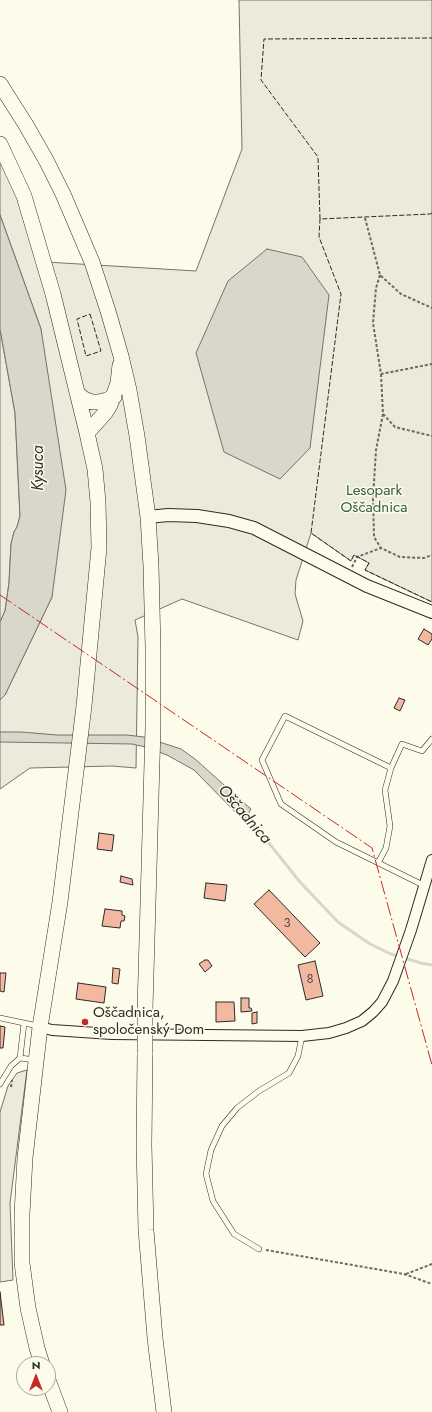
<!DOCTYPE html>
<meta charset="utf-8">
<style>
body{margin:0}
#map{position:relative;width:432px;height:1412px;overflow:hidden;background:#fdfbea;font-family:Jost,sans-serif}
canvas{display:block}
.north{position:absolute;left:16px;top:1356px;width:40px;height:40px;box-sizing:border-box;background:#fdfbea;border:1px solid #a9a89e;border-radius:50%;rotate:0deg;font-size:11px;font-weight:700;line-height:16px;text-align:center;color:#2b2b2b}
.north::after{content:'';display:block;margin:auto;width:14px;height:18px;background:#c62828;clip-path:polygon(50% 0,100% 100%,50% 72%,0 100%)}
</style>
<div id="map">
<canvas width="432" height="1412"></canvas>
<div class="north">N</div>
</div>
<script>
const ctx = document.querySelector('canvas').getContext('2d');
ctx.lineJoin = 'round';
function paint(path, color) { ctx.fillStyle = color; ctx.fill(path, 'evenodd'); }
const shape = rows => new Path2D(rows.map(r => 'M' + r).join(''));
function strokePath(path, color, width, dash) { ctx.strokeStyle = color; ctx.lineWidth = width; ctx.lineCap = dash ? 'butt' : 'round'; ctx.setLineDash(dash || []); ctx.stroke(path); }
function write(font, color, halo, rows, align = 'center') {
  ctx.font = font + ' Jost,sans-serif'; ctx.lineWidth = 3; ctx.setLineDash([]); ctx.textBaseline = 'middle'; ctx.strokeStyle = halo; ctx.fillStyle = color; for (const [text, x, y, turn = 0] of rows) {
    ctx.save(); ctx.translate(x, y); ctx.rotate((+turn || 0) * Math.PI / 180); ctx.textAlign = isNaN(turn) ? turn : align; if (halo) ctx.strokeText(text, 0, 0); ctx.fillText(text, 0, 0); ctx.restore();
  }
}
const green = shape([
 [239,0,432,0,432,602,365,570,369,563,354,555,351,561,311,533,296,580,295,594,303,621,298,640,182,599,135,620,138,637,136,768,112,766,30,768,0,789,0,700,5,695,52,597,41,329,0,215,0,138,46,262,196,271,242,149,239,0],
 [0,329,15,413,20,516,17,527,14,532,11,544,9,583,5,611,0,622,0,329]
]);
const parking = shape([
 [27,1070,10,1203,13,1280,0,1282,0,1112,8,1086,17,1073,27,1070]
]);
const water = shape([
 [0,215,41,329,66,490,52,597,5,695,0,700,0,622,5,611,9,583,11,544,14,532,17,527,20,516,15,413,0,329,0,215],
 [267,249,302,257,329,295,310,448,280,479,224,452,196,353,228,281,267,249],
 [0,732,21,732,57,735,127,735,144,737,181,749,195,759,251,809,244,821,194,770,167,755,145,747,132,744,0,742,0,732]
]);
const stream = shape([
 [245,813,300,882,338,922,370,944,391,954,421,963,432,965]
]);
const building = shape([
 [424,629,432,634,432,639,428,645,418,639,424,629],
 [399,698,405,700,400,711,394,708,399,698],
 [99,833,114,835,112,851,97,849,99,833],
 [121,876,132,879,133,885,120,882,121,876],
 [206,883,227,885,225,901,204,898,206,883],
 [269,890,320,943,305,957,254,904,269,890],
 [105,909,122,911,122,915,125,916,124,921,121,921,120,928,102,926,105,909],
 [205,960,208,960,212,966,205,972,199,964,205,960],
 [315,961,323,996,306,1000,298,965,315,961],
 [113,968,120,969,118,984,112,983,113,968],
 [0,973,6,973,4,992,0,991,0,973],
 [78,983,106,987,104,1003,76,999,78,983],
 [241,998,249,998,249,1008,251,1008,252,1011,241,1012,241,998],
 [216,1002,234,1002,235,1021,216,1022,216,1002],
 [257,1012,257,1023,252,1024,252,1013,257,1012],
 [0,1026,5,1027,3,1048,0,1048,0,1026],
 [0,1292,4,1325,0,1325,0,1292]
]);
const path = shape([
 [365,218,380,275,401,294,432,308],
 [380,275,376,288,373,323,381,374,432,364],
 [381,374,383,414,395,427,432,436],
 [383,414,376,450,373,498,374,537,381,548,400,557,424,558,432,555],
 [352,567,357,557,381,548],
 [11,1087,12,1080],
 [266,1250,404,1274,432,1284],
 [406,1274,432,1264]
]);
const service = shape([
 [391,768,402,744,422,751,432,739],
 [378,863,386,848,390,826,385,790,391,768,285,716,262,760,281,804,336,842,425,886],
 [0,1018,38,1026],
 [20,1058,24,1023],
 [0,1084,11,1066,20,1058,36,1060],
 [259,1249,234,1234,213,1201,206,1174,211,1150,222,1126,237,1108,259,1091,289,1073,298,1056,302,1036]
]);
const minor = shape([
 [40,1027,52,1030,112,1034,302,1036,329,1033,346,1028,362,1021,373,1012,382,1002,393,981,411,930,432,860]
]);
const tertiary = shape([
 [148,517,168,515,197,516,229,521,254,528,367,586,432,612]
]);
const primary = shape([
 [0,84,26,125,46,160,63,194,92,262,108,311,121,356,129,390,137,436,148,517,151,566,153,648,153,727,145,1009],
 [0,144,24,196,53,294,87,433,95,469,98,502,99,548,84,706,60,902,40,1027,25,1158,22,1214,22,1263,28,1308,37,1348,42,1364],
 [78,394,84,399,92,402,99,402,107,400,114,397],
 [87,433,105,413,110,405,118,383,120,365],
 [145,1053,144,1145,146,1230,155,1338,164,1412],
 [48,1380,60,1412]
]);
const primaryBridge = shape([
 [145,1053,145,1009]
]);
const fence = shape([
 [432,213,430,214,320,219,319,237,341,294,311,533,351,561,354,555,369,563,365,570,432,602],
 [320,219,318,157,261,80,264,39,432,38],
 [90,314,101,351,86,356,77,319,90,314]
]);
const power = shape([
 [0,595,372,848,432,1065]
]);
const markers = [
 [85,1022,4,"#c62828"]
];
const numberNames = [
 ["3",287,924],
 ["8",310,980]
];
const parkNames = [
 ["Lesopark",374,491],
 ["Oščadnica",374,508]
];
const poiNames = [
 ["Oščadnica,",93,1013],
 ["spoločenský Dom",93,1030]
];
const waterNames = [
 ["Kysuca",39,468,-90],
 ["Oščadnica",244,815,49]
];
paint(green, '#ecebdb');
strokePath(green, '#74746e', 1);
paint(parking, '#eceadb');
strokePath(parking, '#74746e', 1);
paint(water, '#d8d7c9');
strokePath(water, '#74746e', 1);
strokePath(stream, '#d8d7c9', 3);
paint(building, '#f2b8a0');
strokePath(building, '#2b2b2b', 1);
strokePath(service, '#2b2b2b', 6);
strokePath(minor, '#2b2b2b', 12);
strokePath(tertiary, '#2b2b2b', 14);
strokePath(primary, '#2b2b2b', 16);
strokePath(path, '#6a6964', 2, [3, 2]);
strokePath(service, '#fdfbea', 5);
strokePath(minor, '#fdfbea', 10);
strokePath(tertiary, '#fdfbea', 12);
strokePath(primary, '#fdfbea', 15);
strokePath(primaryBridge, '#2b2b2b', 16, []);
strokePath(primaryBridge, '#fdfbea', 15);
strokePath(fence, '#2b2b2b', 1, [5, 2]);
strokePath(power, '#c62828', 1, [14, 3, 2, 3]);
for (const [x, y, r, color] of markers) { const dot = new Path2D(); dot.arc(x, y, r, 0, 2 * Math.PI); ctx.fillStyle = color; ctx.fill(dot); strokePath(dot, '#fdfbea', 1.5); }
write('13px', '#5d4e48', null, numberNames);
write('15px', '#34623c', '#fdfbea', parkNames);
write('15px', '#2b2b2b', '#fdfbea', poiNames, 'left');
write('italic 16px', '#2b2b2b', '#fdfbea', waterNames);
</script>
